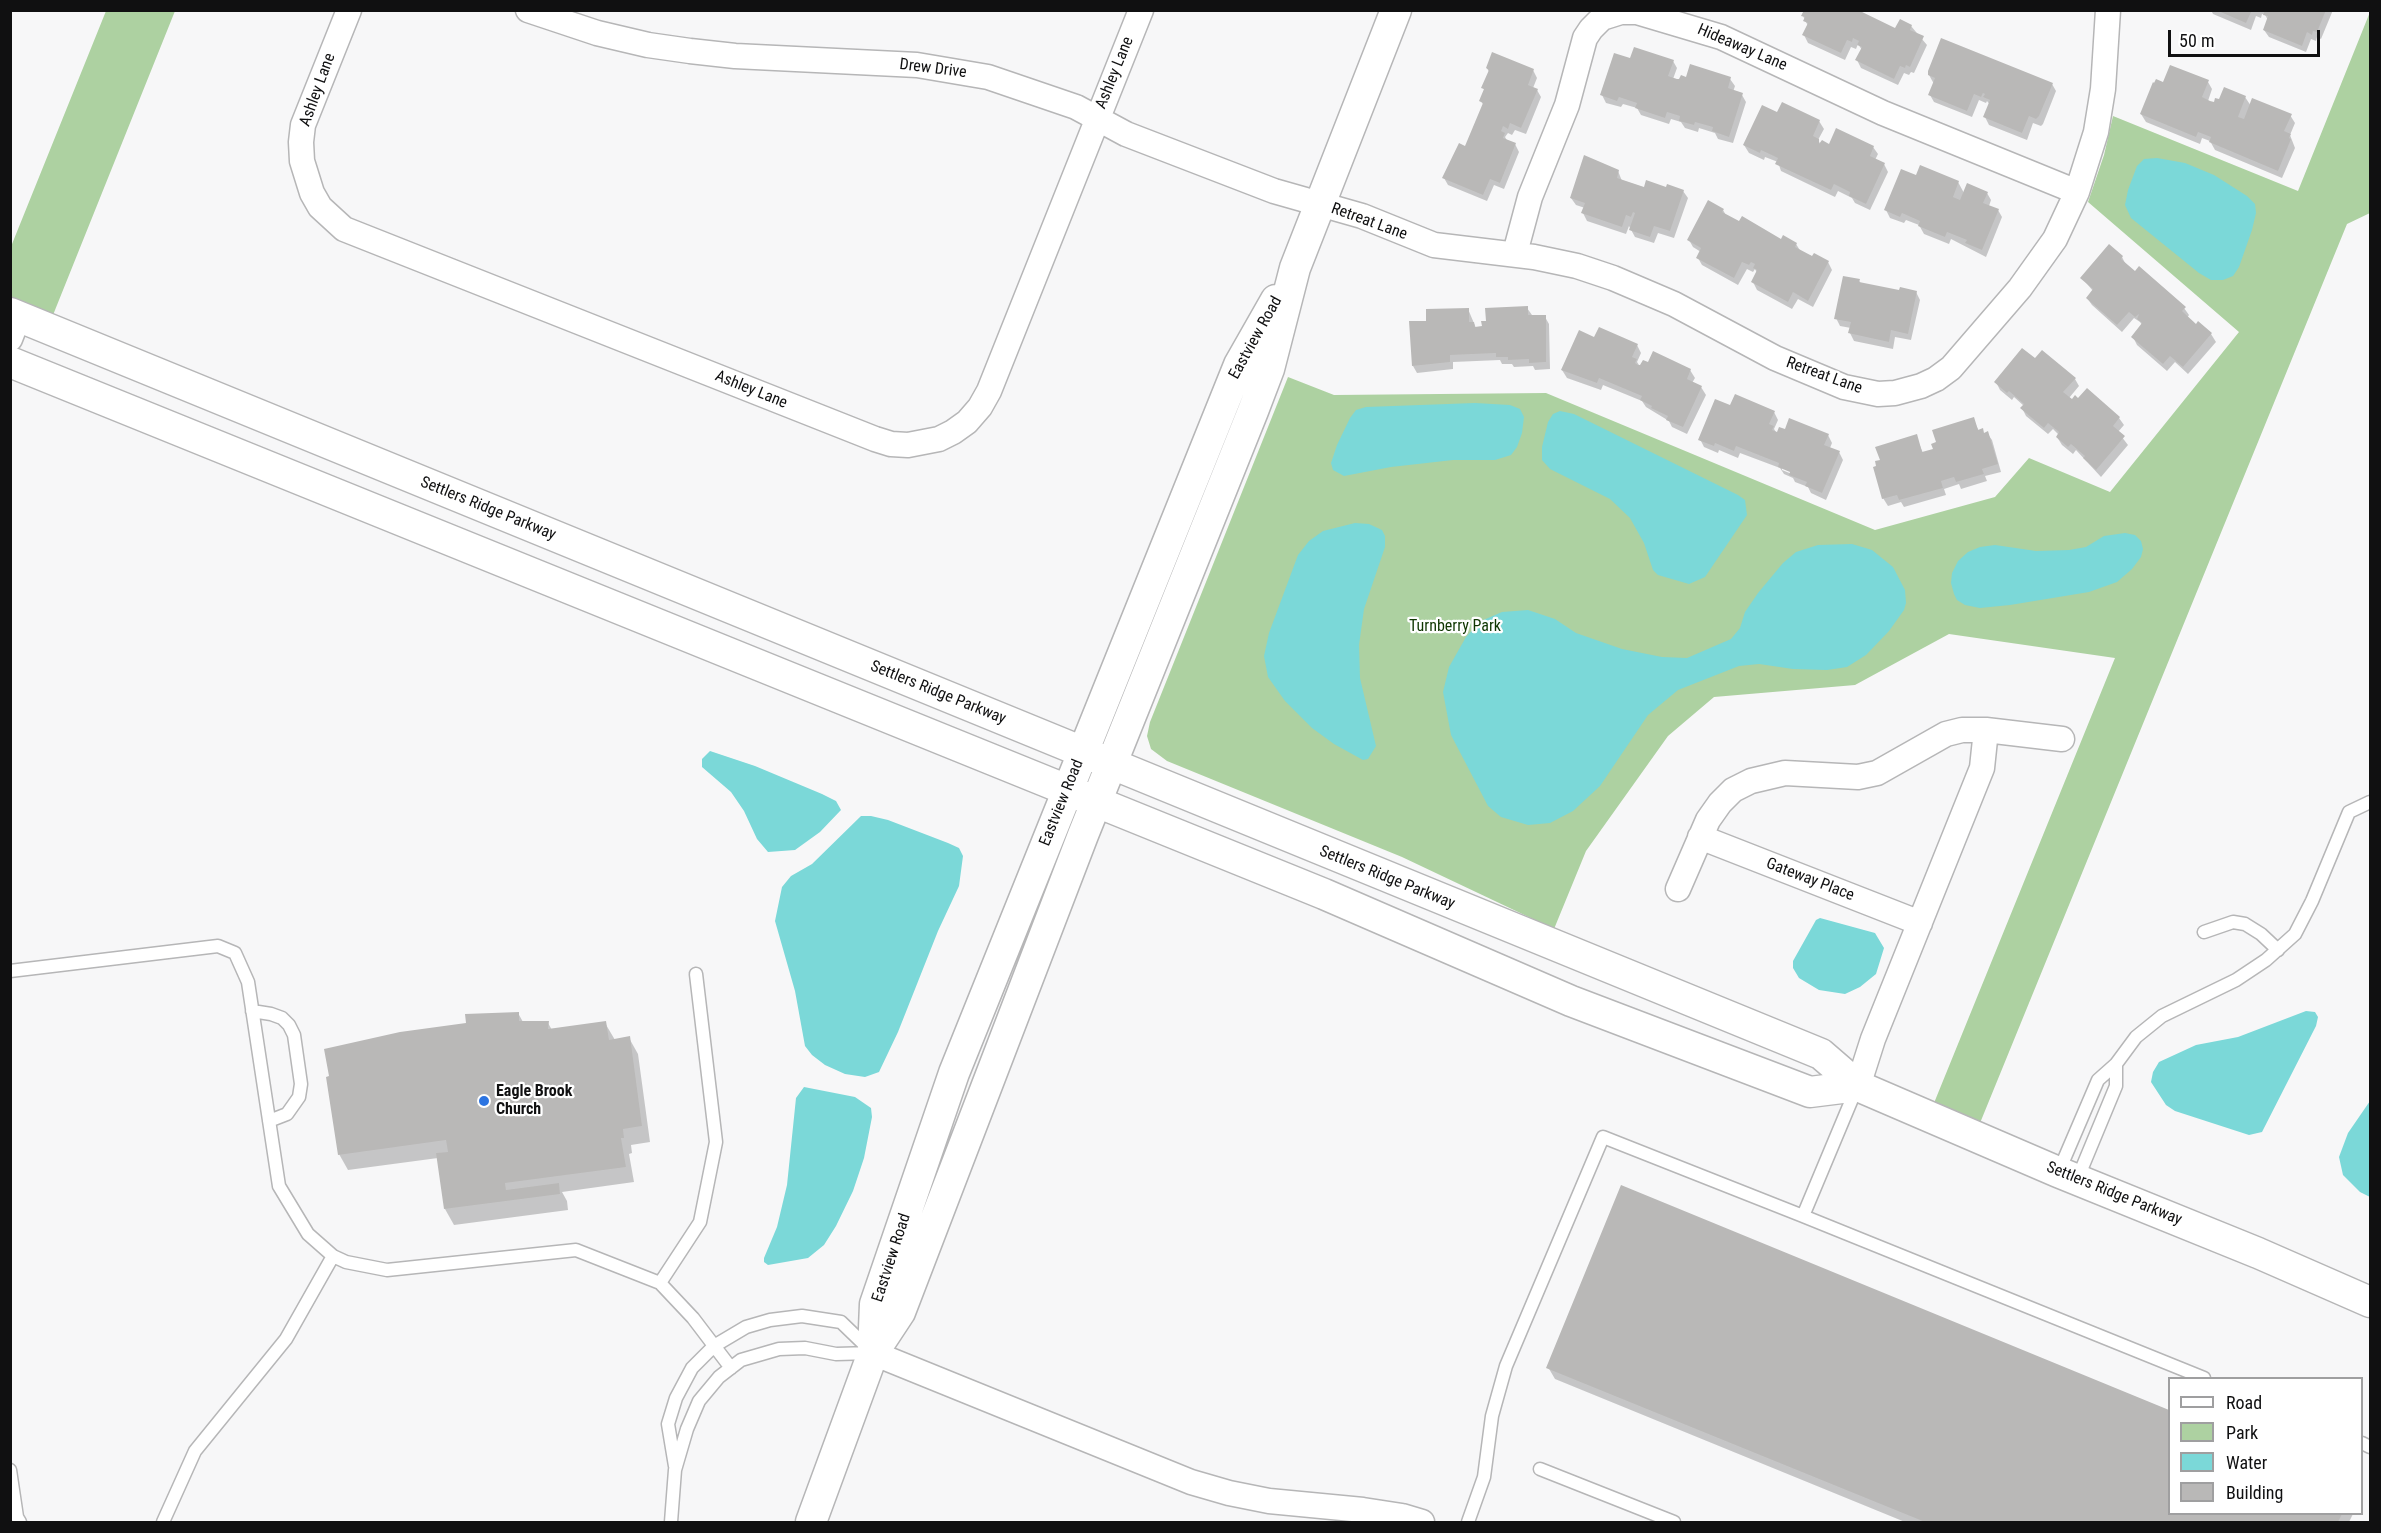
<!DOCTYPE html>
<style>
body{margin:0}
#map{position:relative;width:2381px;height:1533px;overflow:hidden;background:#f7f7f8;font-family:"Roboto Condensed",sans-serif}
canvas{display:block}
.frame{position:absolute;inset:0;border:12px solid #101011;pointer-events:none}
.legend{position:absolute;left:2168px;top:1377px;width:195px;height:138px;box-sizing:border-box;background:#fff;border:2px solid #9f9fa0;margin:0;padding:8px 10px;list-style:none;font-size:18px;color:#101011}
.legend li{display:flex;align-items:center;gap:12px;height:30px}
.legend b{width:30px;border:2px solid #9f9fa0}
.scale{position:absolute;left:2168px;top:30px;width:152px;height:27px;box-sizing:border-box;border:3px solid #101011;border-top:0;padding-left:8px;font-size:18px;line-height:21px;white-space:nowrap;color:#101011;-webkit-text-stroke:4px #fff;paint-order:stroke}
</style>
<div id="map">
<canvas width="2381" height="1533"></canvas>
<div class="frame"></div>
<ul class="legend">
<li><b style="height:8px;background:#fff"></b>Road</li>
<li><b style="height:16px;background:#add1a1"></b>Park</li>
<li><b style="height:16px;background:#7bd8d8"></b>Water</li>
<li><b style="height:16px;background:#b9b8b7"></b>Building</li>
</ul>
<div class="scale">50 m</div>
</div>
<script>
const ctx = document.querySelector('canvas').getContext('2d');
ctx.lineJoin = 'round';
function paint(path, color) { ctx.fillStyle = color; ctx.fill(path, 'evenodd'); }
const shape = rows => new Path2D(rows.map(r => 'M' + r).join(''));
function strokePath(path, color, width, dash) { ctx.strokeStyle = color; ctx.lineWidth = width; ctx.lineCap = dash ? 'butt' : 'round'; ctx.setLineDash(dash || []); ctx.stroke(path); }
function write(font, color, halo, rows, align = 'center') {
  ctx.font = font + ' "Roboto Condensed",sans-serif'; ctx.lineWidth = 4.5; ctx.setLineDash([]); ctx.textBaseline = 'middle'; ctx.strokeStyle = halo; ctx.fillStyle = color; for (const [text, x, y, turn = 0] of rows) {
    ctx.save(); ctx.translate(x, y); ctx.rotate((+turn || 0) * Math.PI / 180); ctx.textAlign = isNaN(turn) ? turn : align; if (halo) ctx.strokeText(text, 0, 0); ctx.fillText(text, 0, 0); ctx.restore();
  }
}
const green = shape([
 [106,11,175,11,53,315,11,298,10,249],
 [2370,12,2370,213,2347,224,1980,1123,1934,1103,2115,658,1949,634,1855,685,1714,697,1668,736,1586,851,1554,929,1402,857,1167,761,1151,749,1147,736,1150,722,1288,377,1334,395,1546,393,1875,530,1995,497,2029,458,2110,492,2239,332,2088,202,2104,155,2113,116,2298,191]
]);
const water = shape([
 [2157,158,2185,163,2214,175,2247,196,2255,204,2256,213,2252,230,2239,267,2233,276,2223,280,2211,280,2199,273,2131,218,2125,205,2128,190,2137,166,2144,159],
 [1475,403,1510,405,1520,409,1524,417,1522,433,1517,447,1511,455,1495,460,1453,460,1391,467,1344,476,1333,470,1331,463,1337,445,1350,418,1356,410,1366,407],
 [1560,411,1574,414,1738,495,1745,500,1747,515,1705,577,1689,584,1658,575,1653,570,1644,543,1630,518,1610,499,1550,469,1542,460,1542,447,1548,422,1553,414],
 [1355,523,1369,524,1382,530,1385,536,1385,547,1364,609,1359,645,1360,678,1376,746,1368,759,1363,760,1334,744,1312,728,1285,701,1268,677,1264,656,1269,633,1298,555,1309,541,1323,531],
 [2125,533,2135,535,2141,541,2143,549,2141,557,2132,569,2117,582,2089,592,2010,605,1980,608,1965,605,1957,600,1954,594,1951,583,1952,573,1958,561,1968,552,1980,547,1995,545,2036,551,2069,550,2086,547,2104,536],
 [1852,544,1872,550,1893,567,1905,590,1906,603,1904,610,1889,631,1866,655,1847,667,1827,670,1793,669,1759,664,1739,666,1678,690,1648,715,1600,786,1573,811,1550,823,1528,825,1501,817,1488,806,1451,735,1443,692,1449,667,1466,637,1481,621,1502,612,1528,610,1555,619,1576,633,1622,649,1662,657,1687,658,1731,639,1740,628,1745,612,1758,593,1783,563,1796,552,1818,545],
 [710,751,755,766,822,794,836,801,841,810,820,832,795,850,768,852,757,839,744,811,731,792,702,767,702,759],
 [861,816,871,816,888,820,948,843,959,848,963,856,959,886,938,931,898,1032,879,1072,865,1077,845,1074,825,1065,812,1055,805,1046,795,991,775,921,782,887,791,876,812,864],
 [1820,918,1875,933,1884,948,1876,974,1860,987,1845,994,1819,990,1799,978,1793,968,1793,961,1816,920],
 [2306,1011,2315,1012,2318,1017,2316,1026,2262,1132,2249,1135,2175,1111,2166,1105,2151,1082,2153,1072,2159,1062,2196,1045,2238,1037],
 [804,1087,855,1097,871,1108,872,1117,864,1158,853,1191,836,1226,824,1245,808,1258,768,1265,764,1262,764,1258,777,1227,787,1185,796,1098],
 [2370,1101,2370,1197,2360,1192,2343,1175,2339,1157,2348,1133]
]);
const shadow = shape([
 [2211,10,2333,10,2321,39,2317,37,2316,41,2311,39,2306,52,2269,37,2264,30,2268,20,2265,15,2262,14,2261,18,2256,16,2251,30,2213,14],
 [1803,16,1896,30,1911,26,1927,45,1914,73,1911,72,1909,75,1904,73,1898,85,1861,68,1857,60,1862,50,1858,44,1856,49,1851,47,1845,60,1808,43,1804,35,1808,26],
 [1631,60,1673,61,1677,68,1673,79,1730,79,1735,86,1733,92,1742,95,1746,102,1733,143,1718,139,1715,133,1699,128,1698,132,1685,128,1681,122,1671,119,1669,124,1641,115,1637,108,1623,104,1621,107,1606,103,1602,95],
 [1487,68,1533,70,1537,78,1533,88,1537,90,1541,97,1526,134,1515,130,1512,135,1508,133,1505,137,1508,142,1515,144,1519,152,1504,189,1494,185,1487,201,1448,185,1444,178,1466,148,1484,106,1481,101,1485,91,1483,88,1489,72],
 [1929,75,2052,84,2056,91,2043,124,2041,126,2033,123,2027,140,1989,125,1985,117,1990,105,1987,101,1986,103,1979,100,1972,117,1934,102,1930,95,1934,84],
 [2208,82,2212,89,2208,101,2215,104,2245,97,2251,106,2290,115,2295,123,2290,135,2295,148,2282,178,2215,150,2210,141,2202,138,2200,144,2146,122,2141,114,2164,84],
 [1778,114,1819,121,1824,129,1818,140,1821,145,1873,147,1878,154,1875,160,1884,164,1888,172,1870,210,1855,203,1852,198,1838,191,1835,197,1781,171,1778,162,1765,157,1764,160,1749,153,1744,145],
 [1618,171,1622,181,1645,189,1683,191,1688,198,1674,238,1658,233,1654,243,1635,237,1629,226,1626,234,1587,221,1583,213,1585,208,1576,205,1571,198],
 [1917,177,1958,182,1964,193,1987,193,1991,200,1989,206,1998,210,2002,217,1986,257,1951,239,1949,244,1924,234,1919,225,1906,220,1904,223,1890,218,1886,210],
 [1723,210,1727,217,1782,241,1796,244,1801,252,1828,262,1832,270,1813,307,1798,299,1792,309,1757,290,1753,282,1757,273,1755,269,1753,272,1747,269,1738,285,1702,265,1698,258,1701,252,1693,247,1689,240],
 [2122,257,2126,265,2184,308,2189,315,2187,318,2196,326,2198,323,2211,334,2216,342,2188,374,2175,362,2167,371,2137,345,2133,337,2142,325,2140,322,2134,318,2122,332,2092,305,2087,298,2093,291,2082,278],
 [1859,280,1861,284,1900,292,1916,292,1920,300,1911,340,1895,337,1893,349,1854,341,1850,333,1851,328,1840,326,1836,318],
 [1527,308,1532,315,1545,317,1549,324,1550,369,1535,370,1533,366,1514,367,1512,364,1502,364,1500,360,1453,362,1453,369,1417,373,1413,366,1428,322,1468,309,1476,328,1483,328],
 [1595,339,1637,345,1641,353,1637,362,1641,368,1690,370,1695,378,1692,383,1701,387,1706,395,1687,434,1672,427,1669,421,1646,407,1642,401,1603,385,1601,390,1567,378,1562,370],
 [2035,360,2075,379,2079,386,2069,398,2119,418,2124,425,2118,432,2128,445,2101,477,2076,450,2073,454,2062,445,2057,437,2059,435,2053,429,2048,434,2026,416,2022,408,2024,406,2014,397,2012,400,2000,390,1996,382],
 [1731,407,1774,412,1778,420,1774,429,1778,435,1828,435,1832,443,1830,448,1839,452,1843,460,1826,500,1811,493,1808,487,1795,482,1793,478,1784,474,1780,468,1740,453,1738,458,1719,450,1718,453,1704,447,1700,439],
 [1782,467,1798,474,1797,476,1782,470],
 [1973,419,1979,431,1984,434,1987,433,1992,440,2001,472,1985,476,1987,481,1961,489,1959,484,1944,489,1946,495,1904,507,1901,502,1888,506,1883,498,1916,436,1923,453,1935,450],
 [518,1013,523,1022,548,1023,552,1030,605,1023,615,1040,629,1038,638,1054,650,1142,631,1145,632,1153,629,1154,634,1182,562,1192,567,1201,568,1210,454,1225,445,1209,438,1158,348,1170,339,1154,467,1025],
 [1622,1187,2170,1411,2170,1514,2353,1514,2349,1522,1905,1522,1555,1379,1548,1367]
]);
const building = shape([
 [1804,10,1858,10,1895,28,1900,19,1912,25,1910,30,1924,36,1910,67,1906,65,1905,68,1900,66,1894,79,1855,60,1862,47,1857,45,1859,41,1853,38,1852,42,1847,40,1841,53,1802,35,1808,23,1803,21,1805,17,1801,16],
 [2216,10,2252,10,2246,23],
 [2265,10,2326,10,2317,32,2313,31,2312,35,2307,32,2302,46,2263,30,2268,16,2263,15],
 [1941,38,2053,83,2039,116,2036,119,2029,116,2022,133,1983,117,1990,100,1983,97,1985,94,1983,93,1981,97,1974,94,1967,111,1928,95,1935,78,1928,75,1928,71],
 [1634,47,1674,60,1668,76,1677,79,1679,79,1681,75,1686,77,1690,64,1731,77,1728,88,1743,93,1729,137,1712,131,1713,127,1695,122,1694,125,1679,121,1680,116,1667,112,1665,118,1635,108,1637,103,1619,97,1617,101,1600,95,1614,53,1630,58],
 [1492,52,1534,69,1528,85,1538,89,1521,128,1510,123,1508,129,1503,126,1502,129,1501,131,1505,133,1503,138,1516,143,1500,183,1490,179,1483,195,1442,178,1459,143,1465,146,1483,103,1479,101,1484,89,1481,88,1489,70,1486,68],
 [2170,65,2209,80,2202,97,2210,101,2214,102,2215,98,2219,99,2224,87,2246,96,2238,117,2244,119,2252,98,2292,114,2284,131,2291,134,2289,138,2291,139,2278,171,2209,142,2211,137,2198,132,2196,137,2140,114,2153,82,2154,83,2156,79,2163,82],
 [1782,102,1820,120,1813,136,1819,139,1819,144,1822,140,1829,144,1836,128,1874,146,1870,156,1885,163,1866,204,1849,196,1850,192,1834,184,1831,190,1775,164,1778,158,1761,150,1760,153,1743,145,1762,105,1777,112],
 [1584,155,1619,170,1617,178,1644,187,1646,180,1666,187,1667,184,1684,190,1670,231,1654,226,1650,237,1629,230,1635,213,1633,212,1631,217,1626,215,1622,227,1581,213,1585,203,1570,198],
 [1920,165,1959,181,1953,197,1960,200,1967,183,1988,192,1983,203,1999,209,1982,250,1965,243,1967,240,1947,232,1945,237,1918,226,1920,221,1902,213,1900,217,1884,210,1901,169,1916,175],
 [1708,200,1724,209,1722,212,1739,221,1742,216,1781,239,1783,235,1797,243,1795,247,1812,256,1814,253,1829,261,1808,301,1793,292,1788,302,1751,282,1757,270,1753,268,1755,264,1751,262,1749,265,1742,262,1734,278,1696,258,1701,248,1687,240],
 [2109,244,2123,256,2121,259,2135,271,2139,266,2186,307,2182,311,2196,324,2198,321,2212,333,2183,367,2170,356,2163,364,2131,337,2142,323,2137,319,2139,314,2135,317,2129,312,2117,325,2086,298,2093,289,2080,278],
 [1843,276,1860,279,1859,282,1899,290,1900,287,1917,291,1908,334,1891,330,1889,342,1848,333,1851,322,1834,319],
 [1528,306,1528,315,1546,315,1546,362,1529,363,1529,359,1508,360,1508,357,1496,357,1496,353,1450,355,1450,362,1412,366,1409,321,1426,321,1426,309,1469,308,1469,322,1474,322,1475,327,1482,326,1481,321,1486,321,1485,308],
 [1599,327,1638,344,1632,357,1637,359,1635,363,1638,365,1640,365,1643,360,1648,362,1653,351,1691,369,1687,379,1702,386,1683,427,1666,420,1668,416,1651,408,1652,406,1640,400,1642,396,1599,378,1597,383,1561,370,1579,330,1594,337],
 [2022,348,2035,358,2042,350,2076,378,2063,392,2072,399,2075,395,2078,398,2087,388,2120,417,2113,426,2125,436,2096,470,2083,458,2085,456,2071,444,2068,447,2056,437,2059,432,2048,423,2044,428,2020,408,2024,404,2009,391,2007,393,1994,382],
 [1735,394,1775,411,1769,424,1774,426,1772,430,1777,432,1779,427,1785,429,1789,418,1829,434,1824,445,1840,451,1822,493,1805,486,1807,482,1789,475,1790,472,1778,467,1779,463,1736,446,1734,451,1715,443,1714,446,1698,440,1715,399,1730,405],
 [1974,417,1978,430,1983,428,1984,433,1988,431,1998,464,1982,469,1984,474,1956,482,1954,477,1941,481,1943,488,1899,500,1897,495,1882,499,1873,467,1876,466,1875,461,1880,460,1875,447,1917,434,1922,452,1933,449,1931,444,1936,442,1932,430],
 [519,1012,519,1021,549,1021,548,1029,606,1021,609,1040,630,1036,642,1126,623,1129,624,1138,621,1138,626,1167,505,1183,506,1190,559,1183,560,1194,444,1209,436,1153,448,1152,446,1140,338,1155,326,1077,329,1076,324,1049,400,1032,466,1023,465,1014],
 [1621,1185,2169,1410,2169,1514,2342,1514,2338,1522,1925,1522,1546,1368]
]);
const service = shape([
 [2204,932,2233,922,2245,924,2261,934,2278,950],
 [10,971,218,946,235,953,248,982,279,1186,308,1234,333,1256,346,1262,387,1270,576,1250,660,1283,693,1318,731,1368],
 [252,1011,271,1014,282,1018,289,1025,294,1035,301,1084,299,1097,287,1114,269,1121],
 [2059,1171,2098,1080,2116,1064,2136,1037,2162,1016,2236,980,2266,960,2295,934,2312,901,2349,812,2370,802],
 [2077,1180,2116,1086,2116,1064],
 [1803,1216,2204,1378],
 [660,1283,700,1222,716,1142,696,974],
 [2362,1443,2370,1447],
 [675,1466,668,1424,676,1398,692,1368,714,1346,746,1327,770,1320,802,1316,841,1322,870,1350],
 [1540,1469,1674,1522],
 [10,1470,17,1517,20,1522],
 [163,1522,195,1451,286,1339,333,1256],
 [671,1522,675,1470,687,1429,699,1401,719,1377,741,1360,779,1349,805,1348,836,1354,872,1353],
 [1468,1522,1484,1477,1492,1416,1506,1366,1603,1137,1803,1216,1857,1087]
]);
const minor = shape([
 [349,10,303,125,301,142,302,161,312,193,320,207,344,229,875,439,891,444,908,445,939,439,953,432,967,422,980,407,989,391,1141,10],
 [528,10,597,33,648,45,690,51,735,56,917,65,988,77,1076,107,1126,134,1274,191,1362,216,1434,245,1534,257,1577,266,1613,278,1674,304,1775,358,1844,387,1878,394,1895,393,1921,386,1936,379,1951,368,2020,288,2055,239,2077,192,2096,132,2103,89,2108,10],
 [1515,253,1530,197,1567,105,1585,38,1591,29,1602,18,1621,12,1637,12,1721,37,1883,113,2077,192],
 [10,339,19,316],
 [1700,837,1920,923],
 [1678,889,1708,820,1720,803,1733,790,1751,781,1785,773,1858,777,1877,773,1946,734,1962,730,1986,730,2062,739],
 [1858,1086,1873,1039,1982,768,1986,730],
 [873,1353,1191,1482,1229,1493,1269,1501,1363,1510,1402,1516,1422,1522]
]);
const tertiary = shape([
 [10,313,1821,1054,1858,1086,2058,1172,2258,1253,2370,1302],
 [10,362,1324,894,1571,1001,1810,1092,1858,1086],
 [873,1353,875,1304,954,1073,1239,365,1276,300],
 [811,1522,873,1353,900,1312,1083,835,1253,411,1269,369,1295,268,1396,10]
]);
const markers = [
 [484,1101,6,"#2c74e1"]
];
const streetNames = [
 ["Hideaway Lane",1742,48,23],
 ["Drew Drive",933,69,7],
 ["Ashley Lane",1115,73,-68],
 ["Ashley Lane",318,90,-70],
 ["Retreat Lane",1369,222,20],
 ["Eastview Road",1256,338,-61],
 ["Retreat Lane",1824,376,20],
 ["Ashley Lane",751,390,22],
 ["Settlers Ridge Parkway",488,509,22],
 ["Settlers Ridge Parkway",938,693,22],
 ["Eastview Road",1062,803,-68],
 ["Settlers Ridge Parkway",1387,878,22],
 ["Gateway Place",1810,880,21],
 ["Settlers Ridge Parkway",2114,1194,22],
 ["Eastview Road",892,1258,-72]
];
const parkNames = [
 ["Turnberry Park",1455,627]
];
const poiNames = [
 ["Eagle Brook",496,1092],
 ["Church",496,1110]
];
paint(green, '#add1a1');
paint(water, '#7bd8d8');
paint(shadow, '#0003');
paint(building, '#b9b8b7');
strokePath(service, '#b6b6b7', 15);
strokePath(minor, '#b6b6b7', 27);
strokePath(tertiary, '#b6b6b7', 33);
strokePath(service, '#fff', 12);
strokePath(minor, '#fff', 24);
strokePath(tertiary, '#fff', 30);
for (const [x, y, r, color] of markers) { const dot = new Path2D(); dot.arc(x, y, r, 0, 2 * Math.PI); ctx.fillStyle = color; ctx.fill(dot); strokePath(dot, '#fff', 2); }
write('16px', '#101011', '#fff', streetNames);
write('16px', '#0f3600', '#fff', parkNames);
write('bold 16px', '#101011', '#fff', poiNames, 'left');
</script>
